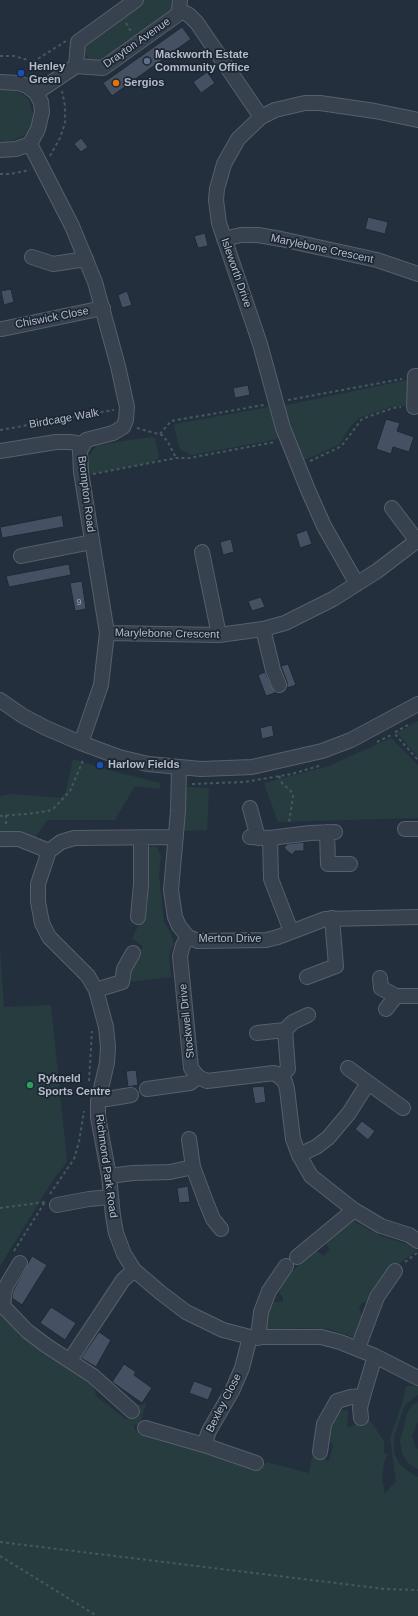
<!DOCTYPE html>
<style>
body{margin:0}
canvas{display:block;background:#242f3e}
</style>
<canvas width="418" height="1616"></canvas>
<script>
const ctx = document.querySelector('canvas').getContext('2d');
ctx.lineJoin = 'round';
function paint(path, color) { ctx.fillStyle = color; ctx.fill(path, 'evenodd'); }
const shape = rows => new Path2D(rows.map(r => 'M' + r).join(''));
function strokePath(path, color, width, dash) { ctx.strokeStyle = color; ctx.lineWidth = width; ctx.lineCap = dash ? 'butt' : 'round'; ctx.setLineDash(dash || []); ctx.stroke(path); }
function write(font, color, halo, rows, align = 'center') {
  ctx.font = font + ' Arial,sans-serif'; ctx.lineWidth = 3.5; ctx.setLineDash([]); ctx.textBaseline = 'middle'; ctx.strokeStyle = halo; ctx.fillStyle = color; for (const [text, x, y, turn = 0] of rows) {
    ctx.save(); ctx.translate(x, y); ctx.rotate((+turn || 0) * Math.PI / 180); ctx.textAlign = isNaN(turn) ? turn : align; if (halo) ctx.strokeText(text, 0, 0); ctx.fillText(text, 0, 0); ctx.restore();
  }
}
const green = shape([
 [144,0,171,0,173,8,169,15,102,61,89,60,84,52,83,48,88,39],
 [6,89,12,89,25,96,29,100,33,114,31,126,26,134,17,139,5,142,0,141,0,90],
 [412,379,411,405,391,407,359,418,350,427,339,445,304,460,282,406],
 [269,407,278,439,192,455,181,450,179,446,174,427,176,424],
 [151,437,155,438,159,458,153,462,86,475,85,462,97,445],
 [418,721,418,757,397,733],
 [391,738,418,765,418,818,278,822,264,783,329,766],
 [73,759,116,772,160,783,160,789,135,786,115,820,47,820,27,850,21,847,0,848,0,796,13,794,61,798,66,791],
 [186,787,209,788,207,830,183,831],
 [145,846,157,847,161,856,159,876,164,922,171,934,174,943,169,955,171,977,129,982,127,974,143,946,132,939,148,905],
 [0,947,4,1007,51,1005,67,1162,53,1180,0,1266],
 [351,1220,381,1236,404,1243,418,1250,397,1265,370,1300,367,1303,362,1302,359,1308,362,1316,356,1338,329,1329,302,1328,264,1330,265,1318,273,1302,283,1302,283,1297,279,1293,281,1282,315,1250,324,1256,330,1249,326,1244,330,1236],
 [0,1311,18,1333,18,1335,93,1383,96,1396,127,1420,139,1404,141,1406,144,1403,146,1404,140,1424,133,1425,136,1431,179,1442,261,1470,266,1462,309,1473,312,1457,329,1460,333,1446,327,1437,333,1413,337,1410,348,1411,347,1428,369,1419,384,1441,384,1453,388,1454,384,1463,382,1479,385,1494,396,1481,390,1438,402,1404,406,1386,418,1386,418,1395,405,1405,394,1436,394,1453,398,1462,406,1470,418,1477,418,1616,0,1616],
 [418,1402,418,1422,412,1436,416,1448,418,1449,418,1469,409,1464,402,1453,400,1441,407,1413,412,1405]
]);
const building = shape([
 [182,27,191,39,112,96,103,83,182,27],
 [207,72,215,83,201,93,193,82,207,72],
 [81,138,88,147,81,152,74,144,81,138],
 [368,217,388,222,385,234,365,229,368,217],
 [205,233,208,246,198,248,194,236,205,233],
 [11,289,14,302,4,305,1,291,11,289],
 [127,291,132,305,122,308,118,295,127,291],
 [248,385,250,395,235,398,233,388,248,385],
 [386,419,400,423,397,431,414,437,409,452,393,447,391,454,376,449,386,419],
 [62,515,64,527,2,538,0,527,62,515],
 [307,530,312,544,300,548,296,534,307,530],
 [231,539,234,552,223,555,220,542,231,539],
 [69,564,71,575,9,587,6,576,69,564],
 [82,581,86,609,75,611,70,583,82,581],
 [261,597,265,607,252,611,248,601,261,597],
 [288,664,296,685,287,688,287,682,281,666,288,664],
 [265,672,275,693,266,696,258,675,265,672],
 [272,725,274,736,262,739,260,728,272,725],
 [304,842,304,851,295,851,292,855,284,848,287,844,304,842],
 [136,1070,138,1085,128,1087,126,1071,136,1070],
 [264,1086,266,1102,255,1104,252,1087,264,1086],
 [362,1121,375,1131,368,1140,355,1129,362,1121],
 [188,1186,190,1202,179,1203,177,1188,188,1186],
 [32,1256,47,1265,22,1305,12,1298,13,1291,32,1256],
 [51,1307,76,1323,65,1340,40,1323,51,1307],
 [99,1332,111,1340,96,1367,81,1358,99,1332],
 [124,1364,136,1372,134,1375,152,1388,142,1403,112,1382,124,1364],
 [194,1381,213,1388,208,1400,189,1393,194,1381]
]);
const path = shape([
 [126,23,132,33],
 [0,56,14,56,28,60,47,71],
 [33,62,66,41],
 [50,156,60,138,65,123,65,106,62,91],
 [0,174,10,174,30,170],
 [288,400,402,379],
 [137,428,162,435,168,442,176,458],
 [0,430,114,410],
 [160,434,171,421,264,405],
 [310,461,338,448,343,444,362,419,393,408,401,407],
 [93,474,176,458,189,458,275,442],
 [408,725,394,733,418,760],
 [377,742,391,735],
 [279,776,282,783,291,791,293,796,289,823],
 [192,784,244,782,292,774,322,765],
 [6,815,6,826],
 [0,816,26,814,48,811,54,808,70,791,84,758],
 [89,1081,92,1031],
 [50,1194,74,1159,79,1142,84,1111],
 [0,1208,45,1202],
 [14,1251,45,1202],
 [405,1262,417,1253],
 [0,1542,385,1589,418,1590],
 [0,1556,97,1616]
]);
const minor = shape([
 [179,10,189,15,197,23,261,117],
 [76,66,103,68,177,15,179,10,180,0],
 [76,66,78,42,136,0],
 [0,82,18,83,27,86,36,93,41,102,42,112,38,129,30,144,16,149,0,150],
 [36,93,76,66],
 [30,144,72,226,95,282,118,366,127,407,126,420,123,427,113,433,86,440,80,451,81,472,107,633,101,685,81,743],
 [224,239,241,235,258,235,281,239,377,260,418,274],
 [32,257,53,264,86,259],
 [2,329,103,308],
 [414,407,415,376,418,376],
 [0,451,56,442,70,442,82,444],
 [392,508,417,541],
 [202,552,219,635],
 [21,556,92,542],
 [357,584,324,526,308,490,283,428,260,344,219,223,216,200,217,189,224,164,238,139,261,117,275,110,305,103,320,103,375,111,418,120],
 [263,629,273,670,279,685],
 [107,633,219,635,263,629,285,623,333,599,377,571,418,540],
 [0,700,23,716,46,728,81,743,119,757,148,764,201,769,252,767,322,751,351,740,418,704],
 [179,768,178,811,171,890,175,917,179,926,188,937,198,941,266,940,278,937,325,919,418,917],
 [250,808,258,838],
 [405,829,418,829],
 [327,832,328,864,350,864],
 [176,837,74,838,61,842,49,851,38,884,38,902,42,923,49,937,88,976,96,990,106,1027,108,1047,107,1063,98,1101,98,1117,109,1176,113,1216,116,1233,124,1254,134,1270,161,1293,186,1312,223,1330,250,1337,321,1337,340,1342,375,1356,418,1378],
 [250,837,270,838,310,833,335,832],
 [270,838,271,879,291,931],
 [0,839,19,839,49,851],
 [138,917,141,885,141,838],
 [188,937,183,945,180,956,191,1068,198,1077,207,1081,274,1073,280,1077,285,1082,287,1089,293,1139,299,1155,311,1176,354,1210,381,1226,409,1235,418,1241],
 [307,977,336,966,332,918],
 [380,978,381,988,396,996,418,996],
 [96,990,122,982,124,969,133,953],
 [386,1009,396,996],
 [257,1033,285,1030,293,1022,308,1015],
 [348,1068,403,1108],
 [280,1077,288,1069,285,1030],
 [147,1089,190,1083,198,1077],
 [99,1097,107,1099,131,1095],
 [189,1139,193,1167,206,1202,213,1219,221,1229],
 [299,1155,316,1147,328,1138,349,1113,368,1083],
 [109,1176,133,1173,170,1172,193,1167],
 [57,1205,89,1199,111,1197],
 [297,1257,354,1210],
 [20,1263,5,1288,3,1306,27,1331,47,1346,93,1376,132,1411],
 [258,1338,261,1312,269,1291,286,1266],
 [358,1348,377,1297,395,1271],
 [70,1360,123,1280,134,1270],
 [361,1418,360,1408,363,1396,375,1356],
 [145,1428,204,1445,256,1463],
 [204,1445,209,1431,232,1391,242,1368,250,1337],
 [320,1452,324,1424,337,1401,351,1397,363,1396]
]);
const markers = [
 [147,61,4,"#5c6f8a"],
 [21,73,4,"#1a4fb4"],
 [116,83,4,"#e8710a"],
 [100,765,4,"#1a4fb4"],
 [30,1085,4,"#2e9e5b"]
];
const numberNames = [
 ["9",79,603]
];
const streetNames = [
 ["Drayton Avenue",137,43,-35],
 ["Marylebone Crescent",322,249,12],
 ["Isleworth Drive",236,273,71],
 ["Chiswick Close",52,318,-11],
 ["Birdcage Walk",64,419,-10],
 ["Brompton Road",86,494,83],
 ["Marylebone Crescent",167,634,1],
 ["Merton Drive",230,939],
 ["Stockwell Drive",187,1021,-96],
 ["Richmond Park Road",106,1166,82],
 ["Bexley Close",224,1403,-63]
];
const poiNames = [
 ["Mackworth Estate",155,55],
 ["Community Office",155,68],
 ["Henley",29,67],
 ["Green",29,80],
 ["Sergios",124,83],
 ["Harlow Fields",108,765],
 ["Rykneld",38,1079],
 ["Sports Centre",38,1092]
];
paint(green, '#263c3f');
paint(building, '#455162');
strokePath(building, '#1f2835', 1);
strokePath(minor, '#565f6c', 16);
strokePath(path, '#44595c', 2, [3, 3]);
strokePath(minor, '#38414e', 14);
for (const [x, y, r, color] of markers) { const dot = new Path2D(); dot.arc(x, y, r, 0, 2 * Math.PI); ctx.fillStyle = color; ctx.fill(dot); strokePath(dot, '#1d2633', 1.5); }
write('9px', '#98a1af', null, numberNames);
write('11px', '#b4bcc9', '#1d2633', streetNames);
write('bold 11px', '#b4bcc9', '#1d2633', poiNames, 'left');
</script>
